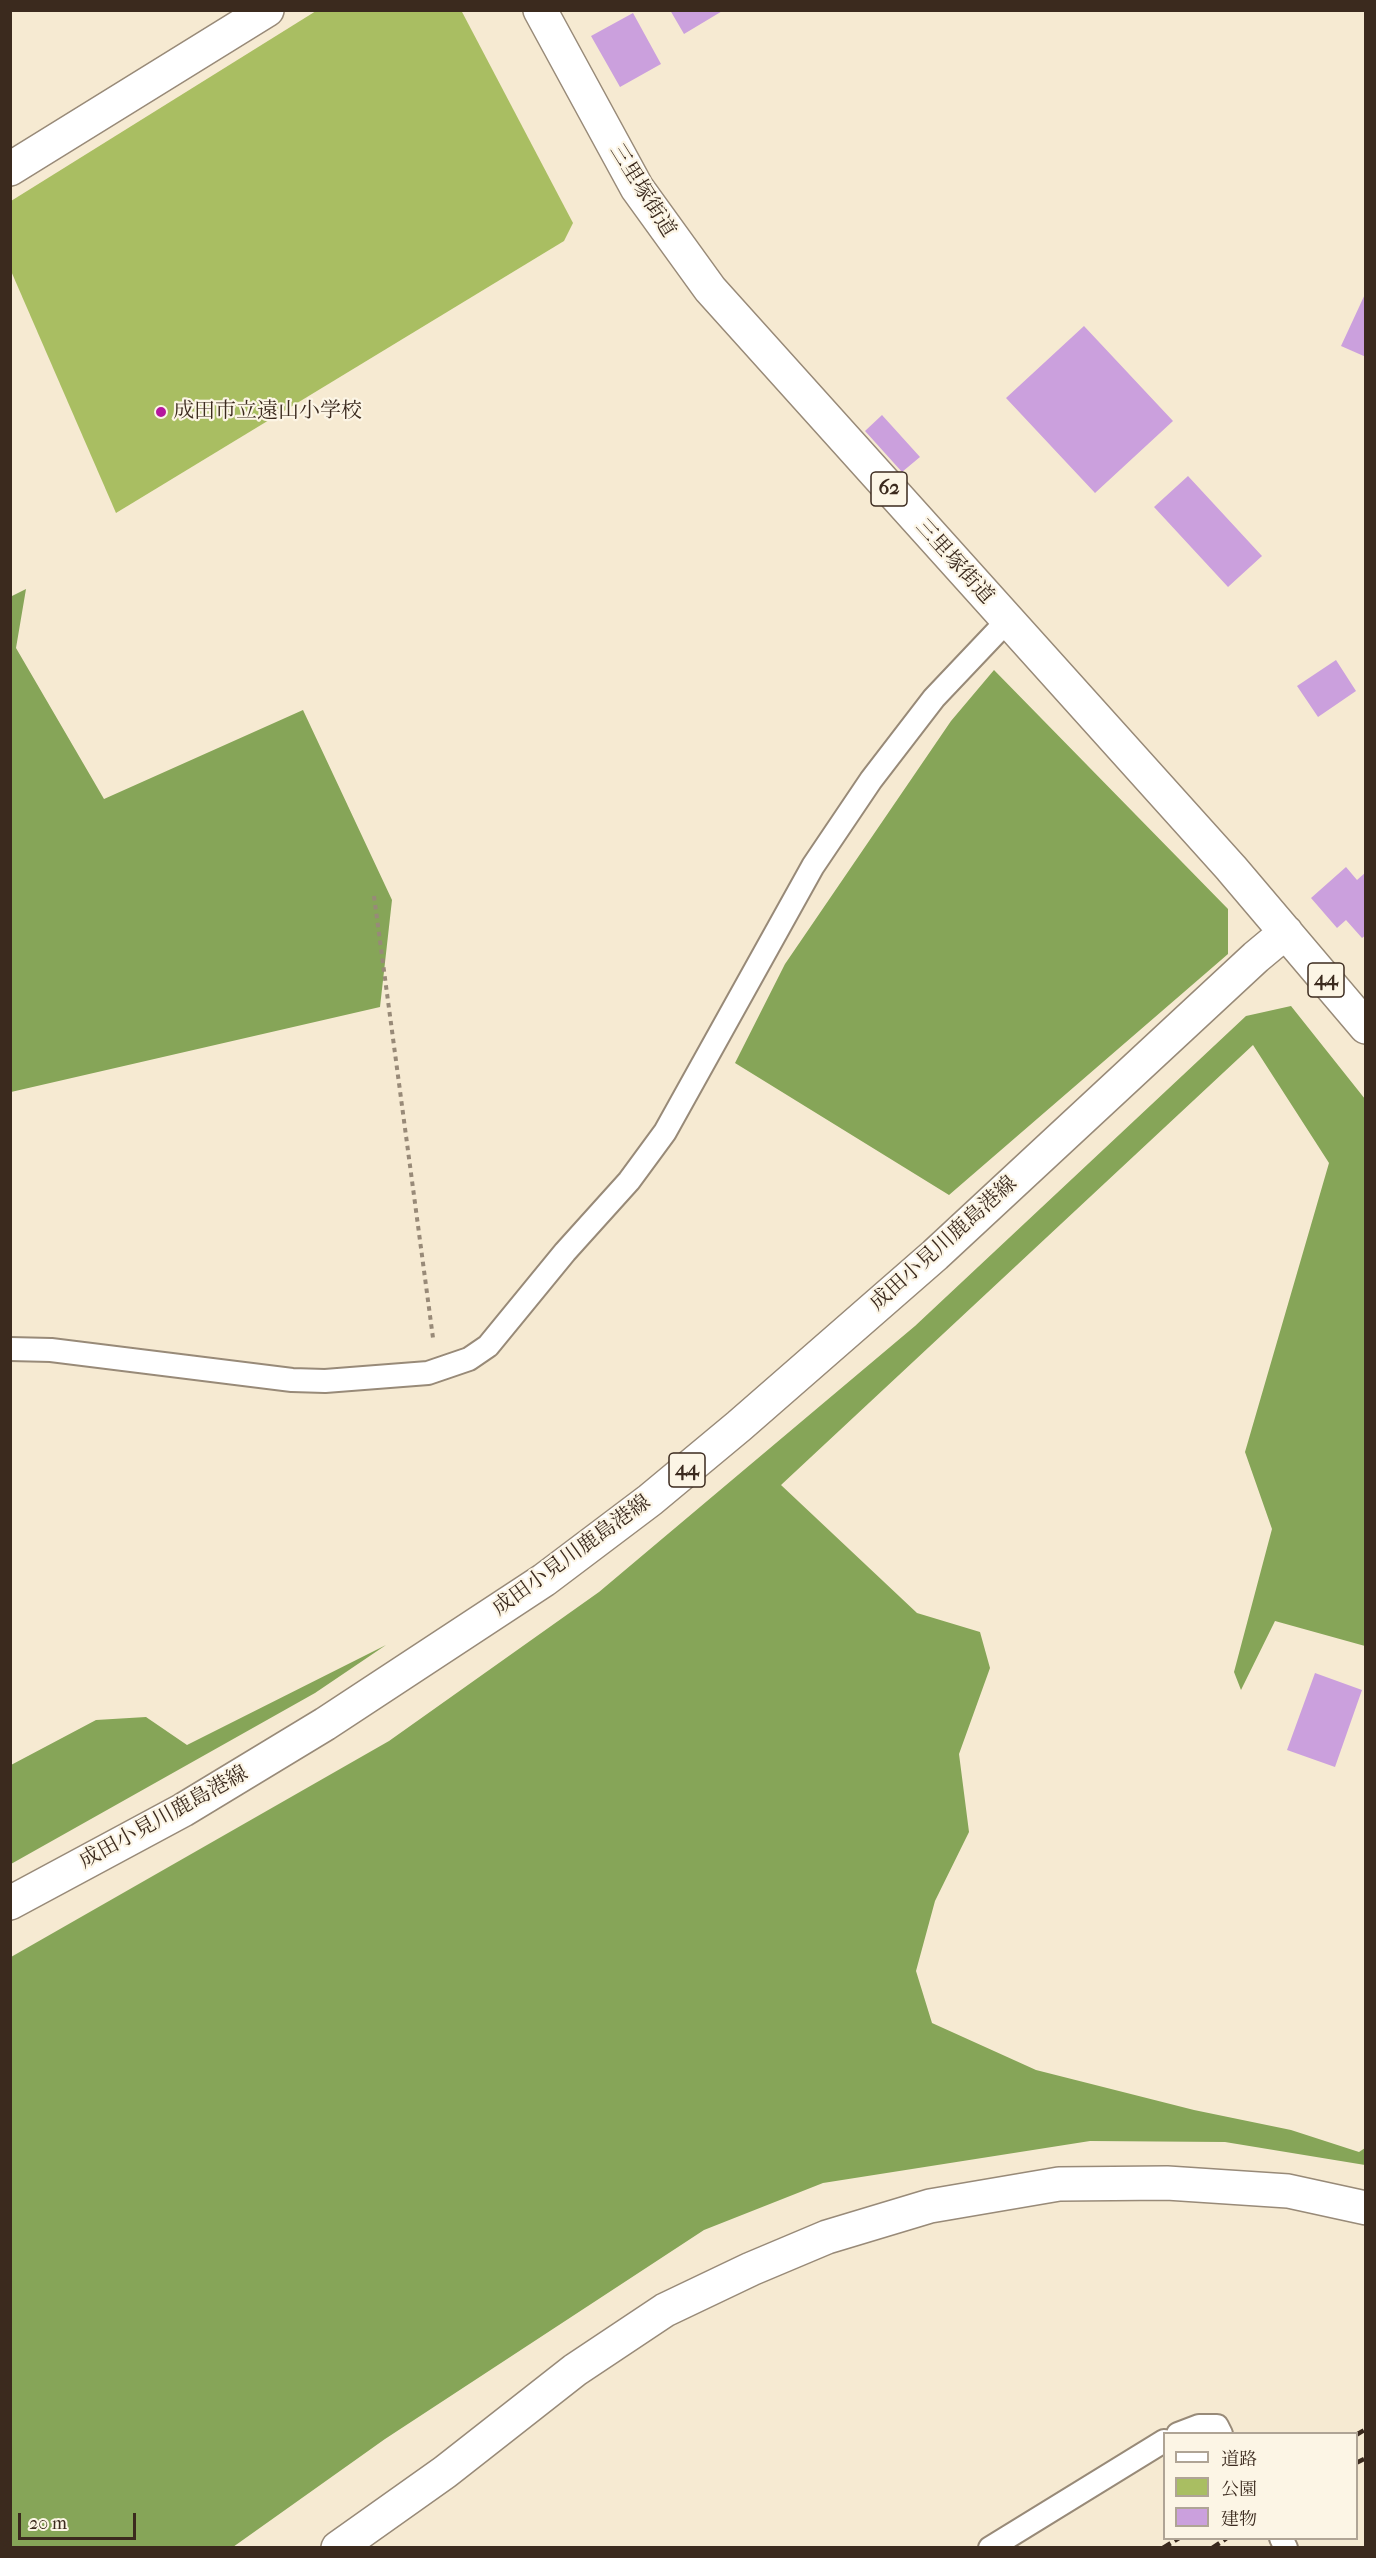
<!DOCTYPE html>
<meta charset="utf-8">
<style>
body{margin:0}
#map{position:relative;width:1376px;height:2558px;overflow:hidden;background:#f6ead2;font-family:"IM FELL French Canon","Noto Serif JP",serif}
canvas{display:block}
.frame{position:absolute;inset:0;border:12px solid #3b2a1e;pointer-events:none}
.legend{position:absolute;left:1163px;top:2432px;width:195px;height:108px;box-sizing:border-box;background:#fcf5e5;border:2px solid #afa495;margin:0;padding:8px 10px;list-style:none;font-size:18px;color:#3b2a1e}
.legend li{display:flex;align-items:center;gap:12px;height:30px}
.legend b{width:30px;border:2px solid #afa495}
.scale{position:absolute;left:18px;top:2513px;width:118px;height:27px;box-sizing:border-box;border:3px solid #3b2a1e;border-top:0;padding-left:8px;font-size:18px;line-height:21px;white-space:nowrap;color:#3b2a1e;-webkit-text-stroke:4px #fcf5e5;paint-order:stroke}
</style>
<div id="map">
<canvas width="1376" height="2558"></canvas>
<div class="frame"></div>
<ul class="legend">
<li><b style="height:8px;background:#fff"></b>道路</li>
<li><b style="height:16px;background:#a9be62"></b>公園</li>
<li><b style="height:16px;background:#cba0dd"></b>建物</li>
</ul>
<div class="scale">20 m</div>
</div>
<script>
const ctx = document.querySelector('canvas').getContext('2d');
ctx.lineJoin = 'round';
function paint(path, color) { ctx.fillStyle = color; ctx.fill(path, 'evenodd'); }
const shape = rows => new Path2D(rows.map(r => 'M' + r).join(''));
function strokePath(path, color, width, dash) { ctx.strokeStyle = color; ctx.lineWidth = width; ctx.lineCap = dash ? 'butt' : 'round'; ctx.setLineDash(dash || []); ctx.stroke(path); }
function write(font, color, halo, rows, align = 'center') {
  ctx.font = font + ' "IM FELL French Canon","Noto Serif JP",serif'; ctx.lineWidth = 4.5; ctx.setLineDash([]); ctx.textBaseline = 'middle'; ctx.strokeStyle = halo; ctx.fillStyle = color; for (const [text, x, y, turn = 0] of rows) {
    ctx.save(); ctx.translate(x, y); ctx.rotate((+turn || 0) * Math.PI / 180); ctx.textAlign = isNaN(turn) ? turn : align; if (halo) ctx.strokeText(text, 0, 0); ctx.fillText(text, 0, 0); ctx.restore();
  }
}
const green = shape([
 [461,10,573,223,564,241,116,513,11,271,11,201,316,11]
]);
const forest = shape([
 [26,589,16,648,104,799,303,710,392,900,380,1007,11,1092,10,597],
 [994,670,1228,909,1228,954,949,1195,735,1063,785,964,951,721],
 [1291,1006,1365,1099,1365,1646,1275,1621,1241,1690,1234,1672,1272,1529,1245,1452,1329,1163,1253,1045,781,1485,917,1613,980,1632,990,1668,959,1754,969,1832,935,1901,916,1971,932,2023,1036,2070,1194,2110,1291,2130,1359,2152,1365,2148,1365,2165,1225,2142,1090,2141,823,2183,704,2230,385,2439,233,2547,11,2547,11,1957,389,1741,599,1592,915,1326,1246,1016],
 [386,1645,315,1693,11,1864,11,1765,96,1720,146,1717,187,1745]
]);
const building = shape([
 [670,10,724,10,684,34],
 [633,13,661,64,620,87,591,36],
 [1366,292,1366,357,1341,346],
 [1084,326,1173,421,1095,493,1006,398],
 [882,415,920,457,902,472,865,431],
 [1188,476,1262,556,1228,587,1154,507],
 [1336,660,1356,691,1318,717,1297,686],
 [1346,867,1357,880,1366,872,1366,935,1362,938,1346,920,1337,928,1311,898],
 [1315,1673,1362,1690,1335,1767,1287,1750]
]);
const path = shape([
 [374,896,433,1338]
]);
const service = shape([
 [10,1349,51,1350,292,1380,325,1381,428,1373,469,1359,488,1346,565,1252,629,1181,665,1132,813,866,871,780,934,698,1007,621],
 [1178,2434,1199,2426,1217,2426,1221,2434],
 [1281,2538,1286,2548],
 [990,2548,1164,2441]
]);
const minor = shape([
 [10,169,267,10]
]);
const tertiary = shape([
 [338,2548,445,2472,575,2370,665,2310,751,2269,827,2237,930,2206,1059,2184,1167,2183,1288,2191,1366,2208]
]);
const primary = shape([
 [540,10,637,188,710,289,1231,868,1366,1027],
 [10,1903,183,1810,325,1724,544,1580,650,1500,739,1426,935,1255,1256,957,1286,932]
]);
const rail = shape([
 [1356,2435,1366,2429],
 [1356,2463,1366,2458],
 [1163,2548,1179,2538],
 [1212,2548,1227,2538]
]);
const markers = [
 [161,412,6,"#b5179e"]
];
const shields = [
 [889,489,36],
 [1326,980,36],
 [687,1470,36]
];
const shieldNames = [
 ["62",889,489],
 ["44",1326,980],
 ["44",687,1470]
];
const streetNames = [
 ["三里塚街道",642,191,58],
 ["三里塚街道",954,562,48],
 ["成田小見川鹿島港線",944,1244,-42],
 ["成田小見川鹿島港線",572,1556,-36],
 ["成田小見川鹿島港線",164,1818,-29]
];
const poiNames = [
 ["成田市立遠山小学校",173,412]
];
paint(green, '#a9be62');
paint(forest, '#86a558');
paint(building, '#cba0dd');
strokePath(service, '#988a78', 26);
strokePath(minor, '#988a78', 36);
strokePath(tertiary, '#988a78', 36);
strokePath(primary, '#988a78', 36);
strokePath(path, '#988a78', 4, [4.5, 4.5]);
strokePath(service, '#fff', 22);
strokePath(minor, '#fff', 33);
strokePath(tertiary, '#fff', 33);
strokePath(primary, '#fff', 33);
strokePath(rail, '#3b2a1e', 4.5, [9, 4.5]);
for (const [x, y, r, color] of markers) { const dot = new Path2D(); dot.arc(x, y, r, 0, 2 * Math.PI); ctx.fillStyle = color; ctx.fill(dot); strokePath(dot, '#fcf5e5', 2); }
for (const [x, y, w] of shields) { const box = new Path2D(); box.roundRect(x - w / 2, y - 17, w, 34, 4.5); ctx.fillStyle = '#fcf5e5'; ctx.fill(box); strokePath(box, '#3b2a1e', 1.5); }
write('bold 20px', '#3b2a1e', null, shieldNames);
write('21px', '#3b2a1e', '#fcf5e5', streetNames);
write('21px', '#3b2a1e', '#fcf5e5', poiNames, 'left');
</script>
